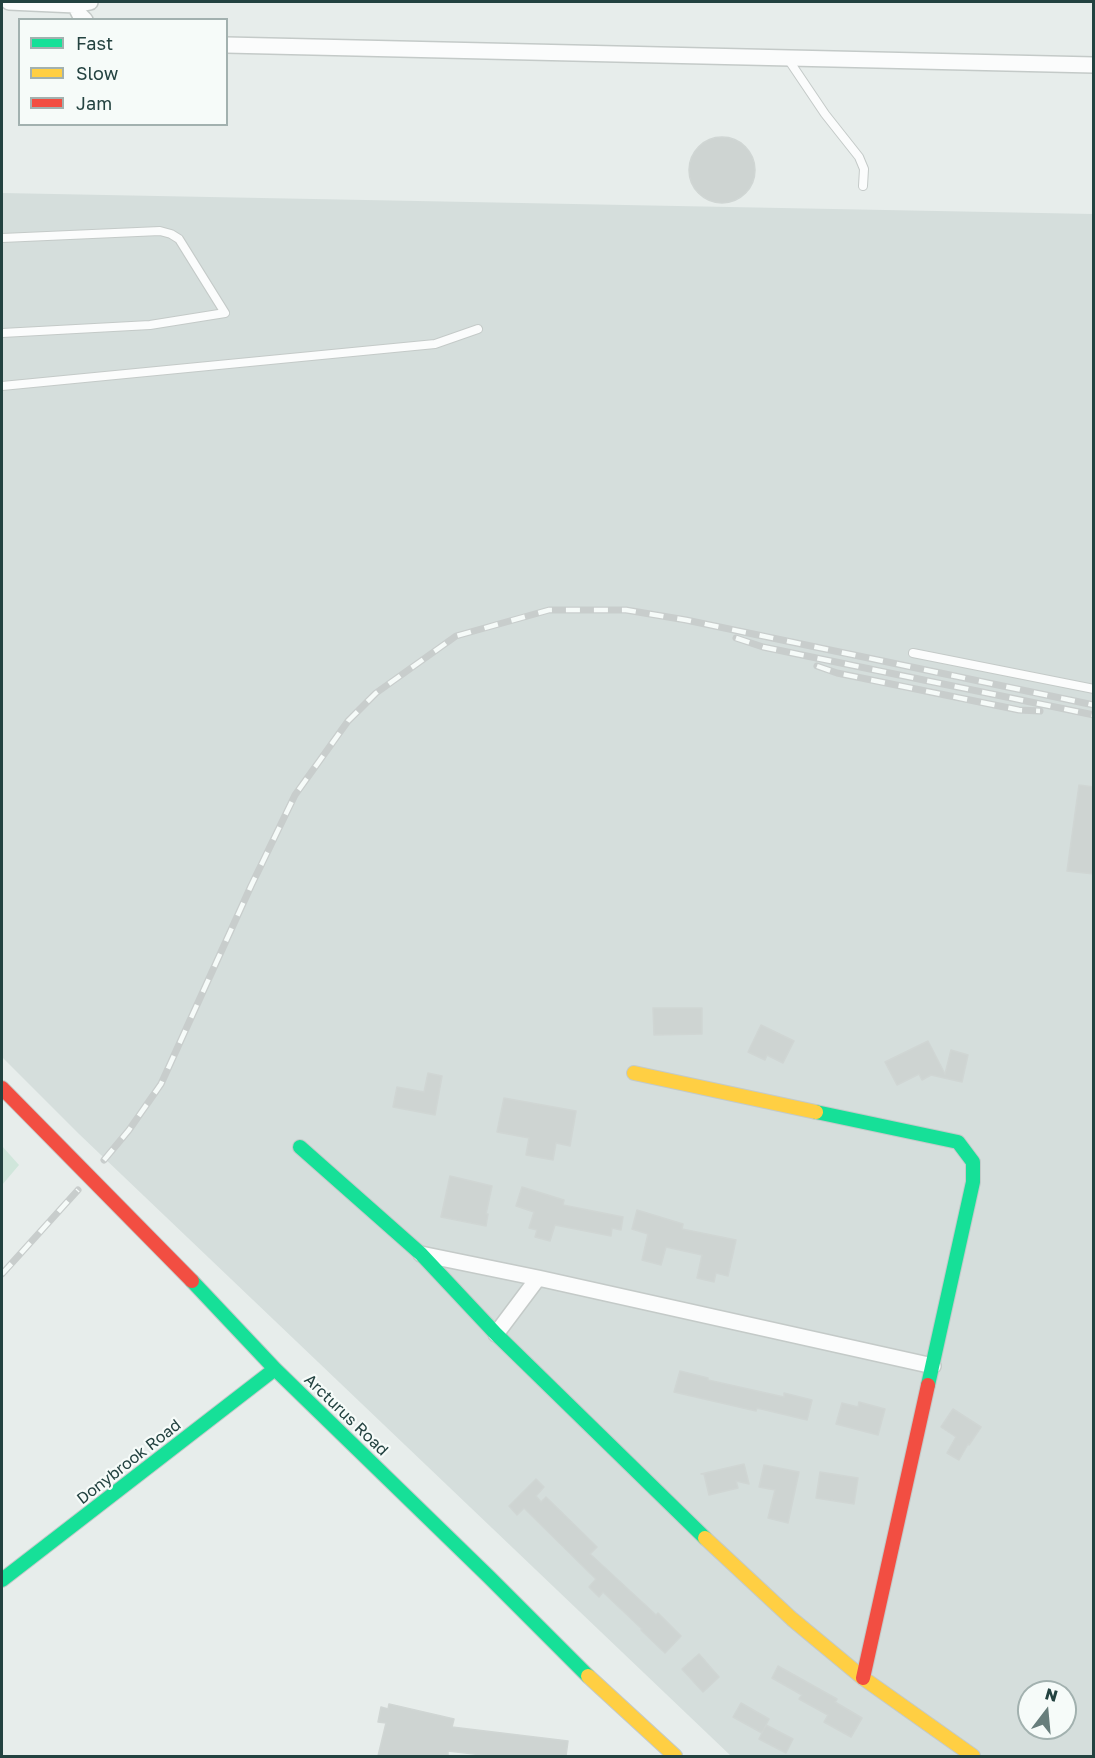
<!DOCTYPE html>
<style>
body{margin:0}
#map{position:relative;width:1095px;height:1758px;overflow:hidden;background:#e7edeb;font-family:"Golos Text",sans-serif}
canvas{display:block}
.frame{position:absolute;inset:0;border:3px solid #234240;pointer-events:none}
.legend{position:absolute;left:18px;top:18px;width:210px;height:108px;box-sizing:border-box;background:#f6fbf9;border:2px solid #a2b1af;margin:0;padding:8px 10px;list-style:none;font-size:18px;color:#234240}
.legend li{display:flex;align-items:center;gap:12px;height:30px}
.legend b{width:30px;border:2px solid #a2b1af}
.north{position:absolute;left:1017px;top:1680px;width:60px;height:60px;box-sizing:border-box;background:#f6fbf9;border:2px solid #a2b1af;border-radius:50%;rotate:16deg;font-size:16px;font-weight:700;line-height:24px;text-align:center;color:#234240}
.north::after{content:'';display:block;margin:auto;width:21px;height:27px;background:#687e7c;clip-path:polygon(50% 0,100% 100%,50% 72%,0 100%)}
</style>
<div id="map">
<canvas width="1095" height="1758"></canvas>
<div class="frame"></div>
<ul class="legend">
<li><b style="height:8px;background:#16e098"></b>Fast</li>
<li><b style="height:8px;background:#ffcf43"></b>Slow</li>
<li><b style="height:8px;background:#f24e42"></b>Jam</li>
</ul>
<div class="north">N</div>
</div>
<script>
const ctx = document.querySelector('canvas').getContext('2d');
ctx.lineJoin = 'round';
function paint(path, color) { ctx.fillStyle = color; ctx.fill(path, 'evenodd'); }
const shape = rows => new Path2D(rows.map(r => 'M' + r).join(''));
function strokePath(path, color, width, dash) { ctx.strokeStyle = color; ctx.lineWidth = width; ctx.lineCap = dash ? 'butt' : 'round'; ctx.setLineDash(dash || []); ctx.stroke(path); }
function write(font, color, halo, rows, align = 'center') {
  ctx.font = font + ' "Golos Text",sans-serif'; ctx.lineWidth = 4.5; ctx.setLineDash([]); ctx.textBaseline = 'middle'; ctx.strokeStyle = halo; ctx.fillStyle = color; for (const [text, x, y, turn = 0] of rows) {
    ctx.save(); ctx.translate(x, y); ctx.rotate((+turn || 0) * Math.PI / 180); ctx.textAlign = isNaN(turn) ? turn : align; if (halo) ctx.strokeText(text, 0, 0); ctx.fillText(text, 0, 0); ctx.restore();
  }
}
const built = shape([
 [2,193,1093,214,1093,1756,731,1756,79,1134,2,1057],
 [1029,1692,1065,1692,1065,1728,1029,1728]
]);
const green = shape([
 [2,1146,19,1165,2,1185]
]);
const building = shape([
 '689 170a33 33 0 1 1 66 0a33 33 0 1 1-66 0Z',
 [1079,785,1094,787,1094,874,1067,871,1079,785],
 [653,1008,702,1008,702,1034,654,1035,653,1008],
 [761,1025,794,1041,783,1063,767,1055,765,1060,748,1052,761,1025],
 [928,1041,945,1074,951,1050,968,1055,962,1082,931,1075,922,1080,919,1074,897,1085,885,1062,928,1041],
 [428,1073,442,1076,435,1115,393,1107,397,1087,424,1092,428,1073],
 [504,1098,576,1111,570,1146,556,1143,553,1160,526,1155,529,1138,497,1132,504,1098],
 [450,1176,492,1186,486,1214,488,1214,486,1226,441,1217,450,1176],
 [522,1187,564,1200,563,1205,623,1217,621,1230,612,1228,611,1236,555,1225,550,1241,535,1237,537,1230,529,1228,534,1212,516,1206,522,1187],
 [637,1210,683,1224,682,1229,736,1240,728,1276,716,1273,714,1282,697,1278,702,1255,666,1247,661,1265,642,1260,648,1234,632,1229,637,1210],
 [680,1371,708,1378,708,1380,784,1397,784,1393,812,1400,807,1420,757,1408,756,1411,674,1392,680,1371],
 [859,1402,885,1409,878,1435,836,1424,842,1403,858,1407,859,1402],
 [953,1409,981,1427,969,1445,968,1444,959,1460,947,1453,956,1437,941,1427,953,1409],
 [744,1464,749,1484,736,1481,738,1488,709,1495,704,1474,701,1474,744,1464],
 [764,1465,799,1472,788,1523,768,1518,775,1490,759,1487,764,1465],
 [820,1472,858,1478,854,1504,816,1498,820,1472],
 [536,1479,544,1487,536,1496,541,1502,546,1497,597,1547,590,1554,656,1615,658,1613,681,1636,665,1653,641,1630,642,1629,603,1592,599,1597,589,1587,596,1579,524,1508,517,1515,509,1506,536,1479],
 [699,1654,719,1677,703,1692,682,1669,699,1654],
 [778,1666,837,1699,835,1702,862,1718,851,1737,824,1722,828,1715,799,1699,802,1695,772,1678,778,1666],
 [741,1703,769,1719,762,1733,733,1717,741,1703],
 [389,1704,454,1719,452,1727,568,1741,566,1756,491,1756,448,1751,448,1756,378,1756,386,1723,378,1722,381,1707,388,1709,389,1704],
 [766,1725,793,1739,786,1753,759,1739,766,1725]
]);
const lane = shape([
 [788,59,825,114,859,157,864,169,863,186],
 [2,238,160,231,171,234,179,239,225,313,150,325,2,333],
 [2,386,435,344,478,329],
 [913,653,1094,689]
]);
const street = shape([
 [9,2,75,5,90,2],
 [75,5,80,15,85,20],
 [226,45,1094,65],
 [421,1254,538,1278],
 [496,1334,538,1278,933,1366]
]);
const fast = shape([
 [816,1112,958,1142,973,1162,973,1182,928,1385],
 [300,1147,421,1254,496,1334,705,1538],
 [192,1281,275,1369,489,1577,588,1676],
 [2,1580,275,1369]
]);
const slow = shape([
 [634,1073,816,1112],
 [705,1538,792,1619,863,1678,973,1756],
 [588,1676,675,1756]
]);
const jam = shape([
 [2,1088,192,1281],
 [863,1678,928,1385]
]);
const rail = shape([
 [736,638,763,647,1094,715],
 [817,666,837,673,1019,710,1040,711],
 [104,1160,129,1130,161,1084,251,886,295,795,348,721,376,693,456,636,549,610,626,610,686,620,1094,705],
 [2,1274,78,1190]
]);
const streetNames = [
 ["Arcturus Road",346,1415,44],
 ["Donybrook Road",129,1462,-38]
];
paint(built, '#d5dedc');
paint(green, '#d0e6db');
paint(building, '#ced4d2');
strokePath(building, '#d0d6d4', 1.5);
strokePath(lane, '#c4cac8', 10);
strokePath(street, '#c4cac8', 18);
strokePath(fast, '#c3cac9', 16);
strokePath(slow, '#c3cac9', 16);
strokePath(jam, '#c3cac9', 16);
strokePath(lane, '#fbfcfc', 8);
strokePath(street, '#fbfcfc', 15);
strokePath(fast, '#16e098', 14);
strokePath(slow, '#ffcf43', 14);
strokePath(jam, '#f24e42', 14);
strokePath(rail, '#c8cdcc', 7);
strokePath(rail, '#f6fbf9', 4.5, [14]);
write('16px', '#234240', '#f6fbf9', streetNames);
</script>
